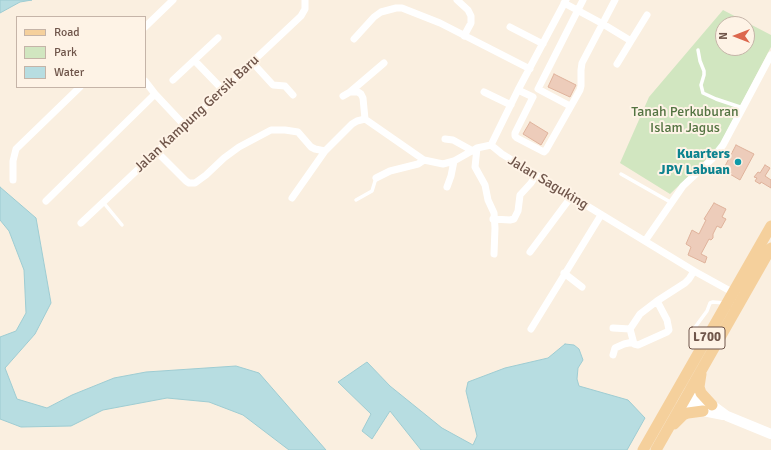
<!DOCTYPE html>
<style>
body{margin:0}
#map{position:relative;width:771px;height:450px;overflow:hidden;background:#faefe0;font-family:Signika,sans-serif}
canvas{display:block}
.legend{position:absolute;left:16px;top:16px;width:130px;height:72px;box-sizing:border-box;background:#fef3e6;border:1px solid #c5b4a8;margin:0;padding:5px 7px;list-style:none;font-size:12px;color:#6f554a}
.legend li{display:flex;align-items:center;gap:8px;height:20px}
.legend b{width:20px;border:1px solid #c5b4a8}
.north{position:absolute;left:715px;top:16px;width:40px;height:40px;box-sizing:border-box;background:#fef3e6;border:1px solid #c5b4a8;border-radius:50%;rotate:270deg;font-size:11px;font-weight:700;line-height:16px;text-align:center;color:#6f554a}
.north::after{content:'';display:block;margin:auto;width:14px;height:18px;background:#dc674d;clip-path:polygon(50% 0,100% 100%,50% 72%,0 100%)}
</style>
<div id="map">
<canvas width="771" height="450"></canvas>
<ul class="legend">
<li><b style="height:5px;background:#f5d09c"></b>Road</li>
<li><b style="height:11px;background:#d1e6c0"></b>Park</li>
<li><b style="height:11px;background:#b7dde1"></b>Water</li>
</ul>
<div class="north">N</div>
</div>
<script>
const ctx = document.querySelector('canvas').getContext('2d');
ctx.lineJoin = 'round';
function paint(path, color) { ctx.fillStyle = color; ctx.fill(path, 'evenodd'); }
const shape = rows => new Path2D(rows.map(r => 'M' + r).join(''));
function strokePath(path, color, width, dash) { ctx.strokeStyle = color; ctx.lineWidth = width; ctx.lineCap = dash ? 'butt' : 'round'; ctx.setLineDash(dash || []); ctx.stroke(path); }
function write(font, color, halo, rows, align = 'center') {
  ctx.font = font + ' Signika,sans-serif'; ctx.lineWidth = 4; ctx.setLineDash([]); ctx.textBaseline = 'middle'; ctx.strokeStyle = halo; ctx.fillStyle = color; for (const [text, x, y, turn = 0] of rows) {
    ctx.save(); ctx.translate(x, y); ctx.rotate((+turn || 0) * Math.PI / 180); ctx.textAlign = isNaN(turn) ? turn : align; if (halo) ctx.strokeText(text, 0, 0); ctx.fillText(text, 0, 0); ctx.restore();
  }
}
const green = shape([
 [723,10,771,35,771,47,718,148,670,194,620,163,649,97],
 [723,24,747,24,747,48,723,48]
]);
const water = shape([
 [0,0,32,0,20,2,0,13,0,0],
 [0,187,36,218,51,303,35,334,5,368,17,399,47,408,72,395,114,378,146,372,236,366,259,373,326,450,289,450,243,415,209,402,167,398,103,410,71,426,21,427,0,419,0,337,16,331,26,313,24,270,9,231,0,220,0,187],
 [565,344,574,345,579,349,583,360,578,368,577,379,579,386,628,400,645,418,627,450,421,450,390,411,372,439,362,431,371,414,338,382,367,362,390,386,442,428,473,445,477,436,466,391,468,382,505,368,548,358,565,344]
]);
const building = shape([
 [554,74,576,85,570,97,548,87,554,74],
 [530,122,548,133,541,145,523,134,530,122],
 [736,145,754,154,740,180,723,170,736,145],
 [765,165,770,168,765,176,771,180,771,188,761,182,760,184,755,181,757,178,754,177,758,172,760,173,765,165],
 [714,203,726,209,722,217,726,219,721,228,717,226,713,234,713,238,711,240,709,239,701,254,707,257,705,263,688,255,691,247,686,244,692,230,699,234,706,220,704,219,714,203]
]);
const service = shape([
 [698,50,700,61,704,71,704,75,701,85,703,93,716,99,743,108],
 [621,174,672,203],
 [356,200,372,191,376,178],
 [103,202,122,225],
 [703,341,693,334,693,330,707,311,710,303,713,302,724,303]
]);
const minor = shape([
 [457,0,468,10,471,16,471,23,464,36],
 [564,3,603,24,631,41,617,64],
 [145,27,173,0],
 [510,27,543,44],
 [354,39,374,17,381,12,396,8,402,8,440,23,530,69],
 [631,41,647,15],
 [195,61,223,90],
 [252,62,273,85,285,86,293,95],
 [173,80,218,38],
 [145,81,155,94,185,126],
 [518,90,533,97,515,133,515,136,517,138,544,152,546,150,580,90,581,86,581,70,582,63,615,0],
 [350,92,384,63],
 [484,92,511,105],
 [343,96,350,92,358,92,361,94,363,98,365,119],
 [570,106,538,89,583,0],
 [445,139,453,140,473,151],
 [491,145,502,154,694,271,732,292,736,292],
 [491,145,518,90,566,0],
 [477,148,475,167,485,185,488,200,494,213,495,228,494,254],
 [157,152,186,181,189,183,195,183,206,175,224,158,239,147,271,130,285,130,298,132,311,147,315,149,325,151,352,124,357,121,365,119,424,160,443,164,454,161,477,148,491,145],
 [376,178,390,171,418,164,424,160],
 [13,180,13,161,16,149,80,87],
 [447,187,451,176,454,161],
 [292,198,325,151],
 [46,201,155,94],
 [493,219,510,220,514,219,518,211,520,195,531,183,536,175],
 [81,223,301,16,305,9,305,0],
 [645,241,683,186,712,159,723,145,771,55],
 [530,252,571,197],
 [564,273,582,287],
 [657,301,667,320,669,330,667,332,638,345,634,344,630,329,640,314,657,301,685,283,689,279,694,271],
 [613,328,630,329],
 [531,329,601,215],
 [613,355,615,348,624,344,633,342]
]);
const secondary = shape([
 [681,391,700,401,712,405,727,416,771,434],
 [676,398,703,411,723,415]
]);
const primary = shape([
 [701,374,699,387,701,393,712,405],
 [674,424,683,415,688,413,703,411],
 [643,450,771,226],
 [656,450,771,248]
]);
const markers = [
 [738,162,4,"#0f9aa8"]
];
const shields = [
 [707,338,36]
];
const shieldNames = [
 ["L700",707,338]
];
const parkNames = [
 ["Tanah Perkuburan",685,112],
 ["Islam Jagus",685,128]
];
const streetNames = [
 ["Jalan Kampung Gersik Baru",197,114,-43],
 ["Jalan Saguking",548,183,31]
];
const cultureNames = [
 ["Kuarters",730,154],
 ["JPV Labuan",730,170]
];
paint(green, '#d1e6c0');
paint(water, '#b7dde1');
strokePath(water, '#9eccd2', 1);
paint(building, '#edccba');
strokePath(building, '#dfb29b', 1);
strokePath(service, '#fff', 3.5);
strokePath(minor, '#fff', 7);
strokePath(secondary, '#fff', 10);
strokePath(primary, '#f5d09c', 11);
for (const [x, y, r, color] of markers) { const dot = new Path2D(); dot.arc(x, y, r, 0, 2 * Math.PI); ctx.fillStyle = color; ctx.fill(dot); strokePath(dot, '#fef3e6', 1.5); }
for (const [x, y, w] of shields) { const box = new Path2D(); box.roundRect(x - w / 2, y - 11, w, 22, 3); ctx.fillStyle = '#fef3e6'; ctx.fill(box); strokePath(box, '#6f554a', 1); }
write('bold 13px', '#6f554a', null, shieldNames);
write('14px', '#547442', '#fef3e6', parkNames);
write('14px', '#6f554a', '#fef3e6', streetNames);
write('bold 14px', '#0d838f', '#fef3e6', cultureNames, 'right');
</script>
